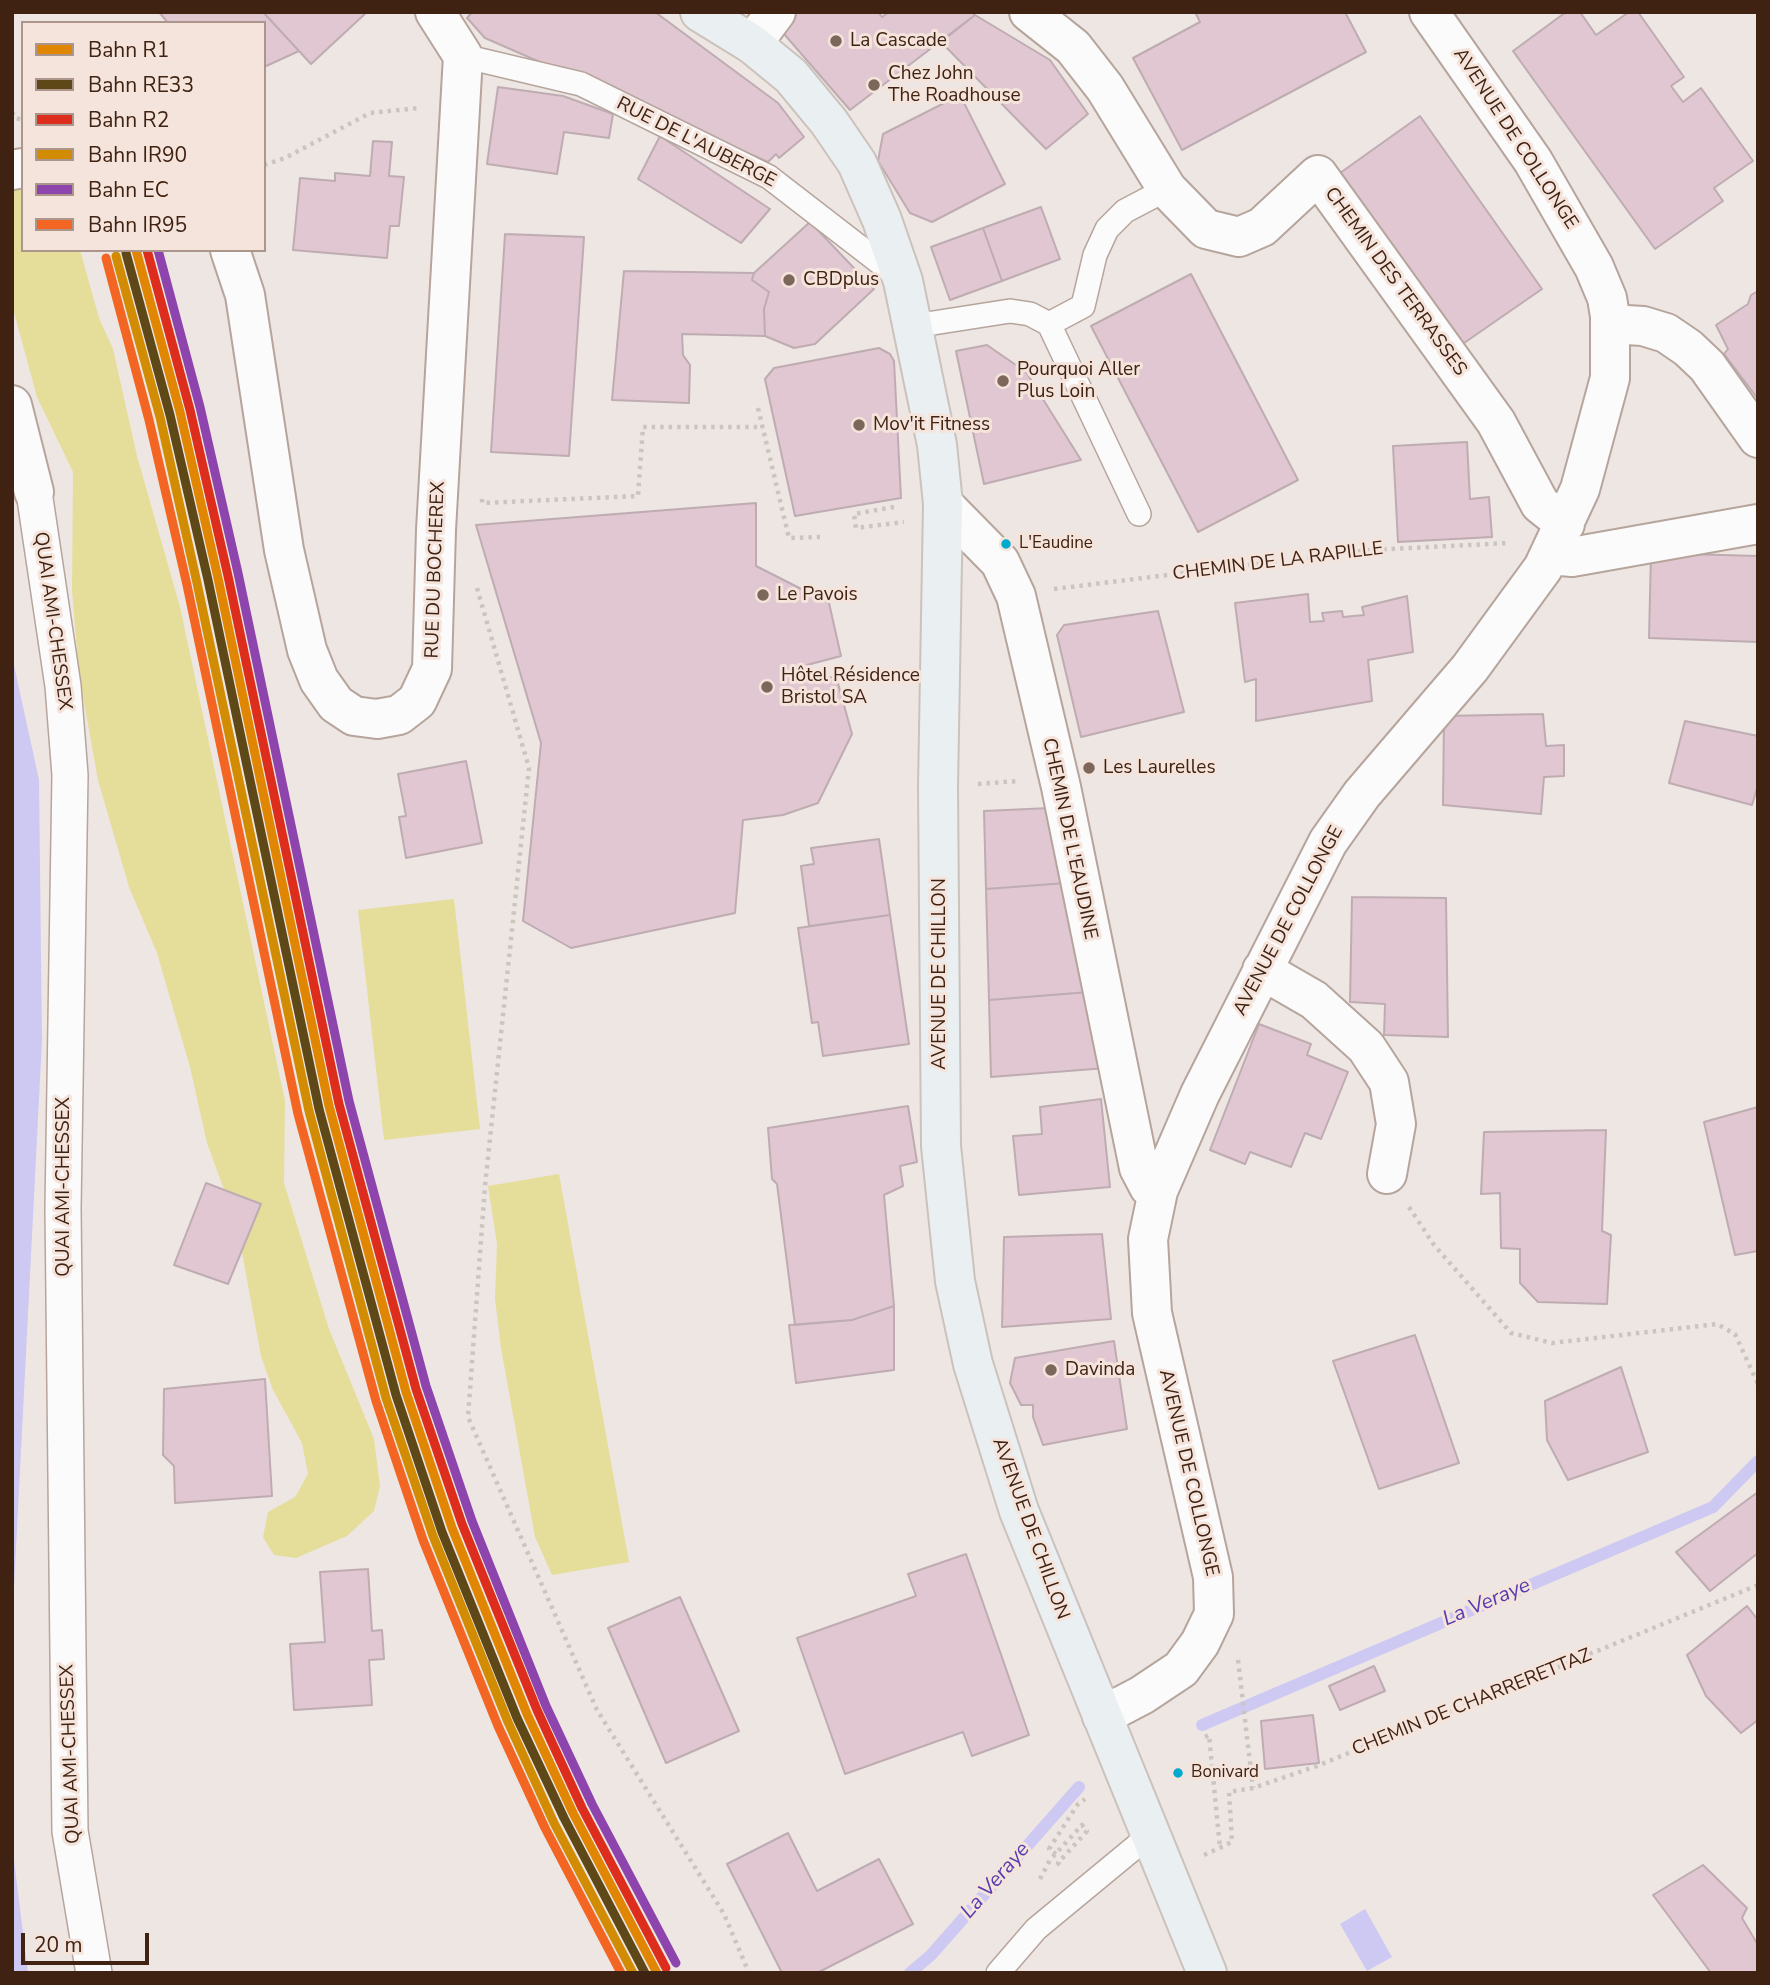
<!DOCTYPE html>
<meta charset="utf-8">
<style>
body{margin:0}
#map{position:relative;width:1770px;height:1985px;overflow:hidden;background:#eee6e2;font-family:"Nunito Sans",sans-serif}
canvas{display:block}
.frame{position:absolute;inset:0;border:14px solid #402212;pointer-events:none}
.legend{position:absolute;left:21px;top:21px;width:245px;height:231px;box-sizing:border-box;background:#f4e4dc;border:2px solid #ac968b;margin:0;padding:9px 12px;list-style:none;font-size:21px;color:#402212}
.legend li{display:flex;align-items:center;gap:14px;height:35px}
.legend b{width:35px;border:2px solid #ac968b}
.scale{position:absolute;left:21px;top:1933px;width:128px;height:32px;box-sizing:border-box;border:4px solid #402212;border-top:0;padding-left:9px;font-size:21px;line-height:24px;white-space:nowrap;color:#402212;-webkit-text-stroke:5px #f4e4dc;paint-order:stroke}
</style>
<div id="map">
<canvas width="1770" height="1985"></canvas>
<div class="frame"></div>
<ul class="legend">
<li><b style="height:9px;background:#e18602"></b>Bahn R1</li>
<li><b style="height:9px;background:#5f4817"></b>Bahn RE33</li>
<li><b style="height:9px;background:#dd2e1d"></b>Bahn R2</li>
<li><b style="height:9px;background:#d28c04"></b>Bahn IR90</li>
<li><b style="height:9px;background:#8e44ad"></b>Bahn EC</li>
<li><b style="height:9px;background:#f26522"></b>Bahn IR95</li>
</ul>
<div class="scale">20 m</div>
</div>
<script>
const ctx = document.querySelector('canvas').getContext('2d');
ctx.lineJoin = 'round';
function paint(path, color) { ctx.fillStyle = color; ctx.fill(path, 'evenodd'); }
const shape = rows => new Path2D(rows.map(r => 'M' + r).join(''));
function strokePath(path, color, width, dash) { ctx.strokeStyle = color; ctx.lineWidth = width; ctx.lineCap = dash ? 'butt' : 'round'; ctx.setLineDash(dash || []); ctx.stroke(path); }
function write(font, color, halo, rows, align = 'center') {
  ctx.font = font + ' "Nunito Sans",sans-serif'; ctx.lineWidth = 6; ctx.setLineDash([]); ctx.textBaseline = 'middle'; ctx.strokeStyle = halo; ctx.fillStyle = color; for (const [text, x, y, turn = 0] of rows) {
    ctx.save(); ctx.translate(x, y); ctx.rotate((+turn || 0) * Math.PI / 180); ctx.textAlign = isNaN(turn) ? turn : align; if (halo) ctx.strokeText(text, 0, 0); ctx.fillText(text, 0, 0); ctx.restore();
  }
}
const green = shape([
 [23,185,23,250,80,250,99,318,113,349,137,456,180,607,285,1101,284,1183,329,1329,374,1439,380,1486,374,1511,347,1536,296,1558,274,1555,263,1537,268,1512,295,1497,308,1474,302,1443,273,1390,261,1356,237,1225,207,1143,190,1067,157,953,129,887,98,780,79,675,72,589,73,472,37,397,12,305,12,190],
 [454,899,480,1129,384,1140,358,910],
 [559,1174,629,1562,552,1575,535,1537,501,1348,495,1299,497,1244,488,1186]
]);
const water = shape([
 [12,656,39,780,42,1040,12,1627],
 [12,1844,28,1973,12,1973],
 [1365,1909,1392,1957,1367,1971,1340,1924]
]);
const stream = shape([
 [1202,1725,1713,1507,1758,1461],
 [910,1973,931,1955,1079,1787]
]);
const building = shape([
 [159,12,263,12,299,51,264,67,264,23,168,23,159,12],
 [263,12,367,12,311,64,263,12],
 [472,12,655,12,778,103,804,137,779,158,776,154,768,162,485,38,467,18,472,12],
 [791,12,878,12,882,17,889,12,971,12,975,15,850,110,778,27,791,12],
 [1195,12,1345,12,1366,52,1182,150,1133,58,1200,22,1195,12],
 [1566,12,1580,12,1596,35,1629,12,1638,12,1684,77,1671,86,1683,102,1701,88,1753,161,1714,188,1723,201,1655,249,1513,51,1566,12],
 [975,15,1050,60,1088,114,1046,149,941,42,975,15],
 [498,87,563,96,613,114,609,138,564,132,557,174,487,164,498,87],
 [960,95,1005,184,932,222,910,213,878,161,883,134,960,95],
 [1420,116,1542,289,1454,350,1333,178,1420,116],
 [660,136,770,209,741,243,638,179,660,136],
 [373,141,392,142,389,176,404,177,399,226,390,226,387,258,293,250,300,178,335,181,335,173,370,176,373,141],
 [1041,207,1060,259,1002,281,983,228,1041,207],
 [810,222,874,289,815,344,794,348,765,336,764,309,769,292,752,280,754,273,810,222],
 [983,228,1002,281,950,300,931,247,983,228],
 [505,234,584,237,569,456,491,452,505,234],
 [624,271,754,273,752,280,769,292,764,309,765,336,682,334,683,355,690,365,689,403,612,400,624,271],
 [1191,274,1298,480,1198,532,1091,326,1191,274],
 [1758,291,1758,399,1724,354,1728,349,1716,325,1748,304,1751,295,1758,291],
 [987,345,1026,372,1081,460,984,484,956,351,987,345],
 [879,348,890,354,894,361,901,498,795,516,765,379,774,368,879,348],
 [1467,442,1470,499,1489,497,1492,537,1398,542,1393,446,1467,442],
 [756,503,756,566,829,603,841,656,807,665,811,683,836,676,852,734,818,803,783,815,743,820,735,913,571,948,523,921,541,743,476,525,756,503],
 [1651,553,1758,556,1758,642,1649,638,1651,553],
 [1308,594,1310,622,1324,621,1322,613,1342,611,1343,617,1364,615,1362,607,1407,596,1413,652,1368,660,1372,701,1256,721,1256,679,1245,682,1235,603,1308,594],
 [1158,611,1184,712,1081,737,1057,635,1064,625,1158,611],
 [1543,714,1546,746,1564,745,1564,776,1544,777,1541,814,1443,805,1444,716,1543,714],
 [1685,721,1758,736,1758,785,1752,805,1669,783,1685,721],
 [466,761,482,843,406,858,399,817,406,816,398,774,466,761],
 [1050,808,1066,883,986,889,984,811,1050,808],
 [879,839,890,915,809,926,801,866,814,864,811,848,879,839],
 [1066,883,1089,992,989,1000,986,889,1066,883],
 [1352,897,1446,898,1448,1037,1384,1035,1385,1004,1350,1002,1352,897],
 [890,915,909,1044,823,1056,818,1022,812,1023,798,928,890,915],
 [1089,992,1106,1068,991,1077,989,1000,1089,992],
 [1259,1024,1311,1044,1307,1055,1348,1072,1321,1139,1305,1133,1291,1167,1250,1152,1245,1164,1210,1150,1259,1024],
 [1101,1099,1110,1187,1019,1195,1013,1136,1042,1134,1040,1107,1101,1099],
 [908,1106,917,1162,900,1166,903,1186,884,1195,894,1306,852,1320,795,1325,777,1184,772,1179,768,1128,908,1106],
 [1758,1107,1758,1251,1735,1255,1704,1122,1758,1107],
 [1606,1130,1602,1231,1611,1235,1607,1304,1538,1302,1520,1283,1520,1249,1501,1248,1500,1193,1481,1194,1484,1132,1606,1130],
 [206,1183,261,1204,228,1284,174,1265,206,1183],
 [1102,1234,1111,1319,1002,1327,1004,1237,1102,1234],
 [894,1306,894,1370,796,1383,789,1325,852,1320,894,1306],
 [1415,1335,1459,1463,1379,1489,1333,1361,1415,1335],
 [1114,1341,1127,1429,1043,1445,1033,1417,1033,1405,1021,1405,1010,1383,1015,1358,1114,1341],
 [1621,1367,1648,1452,1568,1480,1547,1440,1545,1401,1621,1367],
 [265,1379,272,1496,175,1503,174,1466,163,1455,164,1389,265,1379],
 [1758,1492,1758,1553,1710,1591,1676,1552,1758,1492],
 [966,1554,1029,1735,972,1756,963,1732,845,1774,797,1638,916,1596,908,1574,966,1554],
 [368,1569,372,1631,382,1630,384,1659,369,1660,372,1705,294,1710,290,1644,325,1642,320,1572,368,1569],
 [680,1597,739,1731,666,1763,608,1628,680,1597],
 [1747,1606,1758,1620,1758,1720,1741,1733,1706,1696,1687,1655,1747,1606],
 [1374,1666,1385,1691,1340,1710,1329,1686,1374,1666],
 [1313,1715,1319,1763,1265,1769,1261,1721,1313,1715],
 [788,1833,817,1891,879,1859,913,1924,817,1973,782,1973,727,1864,788,1833],
 [1703,1865,1747,1908,1742,1918,1758,1945,1758,1973,1711,1973,1653,1895,1703,1865]
]);
const path = shape([
 [12,112,15,118,23,120],
 [264,165,285,158,370,113,419,108],
 [758,408,789,538,820,537],
 [482,499,482,503,638,496,643,427,763,427],
 [894,507,854,514,856,528,904,522],
 [477,588,529,768,485,1186,468,1417,597,1710,724,1914,749,1973],
 [1054,589,1370,550,1509,543],
 [978,784,1018,781],
 [1409,1207,1434,1245,1511,1333,1552,1343,1717,1324,1735,1334,1758,1384],
 [1238,1660,1253,1788],
 [1205,1737,1209,1735,1220,1848],
 [1056,1854,1049,1849,1078,1804,1085,1799],
 [1204,1855,1232,1842,1229,1792,1253,1788,1317,1766,1758,1585],
 [1040,1879,1050,1860,1082,1825,1087,1831,1058,1863,1061,1867]
]);
const service = shape([
 [463,56,581,84,769,177,901,279],
 [1049,324,1083,306,1095,255,1107,229,1125,211,1167,189],
 [914,326,1010,311,1030,314,1049,324,1139,514],
 [998,1973,1036,1929,1151,1834]
]);
const pedestrian = shape([
 [34,492,63,686,70,775,63,1208,70,1831,94,1973]
]);
const minor = shape([
 [1029,12,1073,47,1105,88,1167,189,1206,229,1239,237,1262,227,1318,175,1496,422,1540,504,1565,524],
 [752,44,776,12],
 [12,170,23,168],
 [230,250,245,295,284,550,307,650,319,680,336,704,354,716,377,719,399,715,417,701,432,669,436,530,463,56,435,12],
 [1610,324,1643,326,1666,333,1688,348,1707,366,1758,438],
 [12,405,34,492],
 [943,504,1000,562,1016,596,1061,787,1139,1168,1149,1187,1157,1194],
 [1551,555,1572,557,1758,524],
 [1262,970,1314,1000,1366,1047,1389,1082,1396,1124,1387,1174],
 [1102,1716,1142,1695,1181,1669,1200,1643,1214,1614,1213,1577,1152,1313,1148,1239,1158,1191,1200,1094,1328,842,1362,794,1470,668,1543,568,1580,489,1610,378,1610,316,1607,298,1594,267,1533,161,1429,12]
]);
const primary = shape([
 [700,12,752,44,791,76,829,122,857,163,882,220,903,281,937,445,943,504,938,787,941,1146,955,1281,973,1364,1019,1511,1207,1973]
]);
const rail1 = shape([
 [136,250,180,412,218,578,329,1106,406,1392,452,1528,527,1714,573,1813,657,1973]
]);
const rail2 = shape([
 [126,253,170,415,208,580,319,1109,396,1395,442,1532,517,1718,564,1818,645,1973]
]);
const rail3 = shape([
 [147,250,190,410,228,576,339,1104,416,1389,462,1524,537,1710,582,1808,666,1968]
]);
const rail4 = shape([
 [116,256,160,417,197,583,309,1111,386,1398,433,1536,508,1722,554,1823,633,1973]
]);
const rail5 = shape([
 [158,250,200,407,238,573,349,1101,426,1386,472,1521,546,1706,592,1804,676,1963]
]);
const rail6 = shape([
 [106,258,149,420,187,585,298,1114,376,1401,423,1540,498,1726,545,1828,621,1973]
]);
const markers = [
 [836,41,7,"#7d675b"],
 [874,85,7,"#7d675b"],
 [789,280,7,"#7d675b"],
 [1003,381,7,"#7d675b"],
 [859,425,7,"#7d675b"],
 [1006,544,6,"#00a9ce"],
 [763,595,7,"#7d675b"],
 [767,687,7,"#7d675b"],
 [1089,768,7,"#7d675b"],
 [1051,1370,7,"#7d675b"],
 [1178,1773,6,"#00a9ce"]
];
const busNames = [
 ["L'Eaudine",1019,544],
 ["Bonivard",1191,1773]
];
const poiNames = [
 ["La Cascade",850,41],
 ["Chez John",888,74],
 ["The Roadhouse",888,96],
 ["CBDplus",803,280],
 ["Pourquoi Aller",1017,370],
 ["Plus Loin",1017,392],
 ["Mov'it Fitness",873,425],
 ["Le Pavois",777,595],
 ["Hôtel Résidence",781,676],
 ["Bristol SA",781,698],
 ["Les Laurelles",1103,768],
 ["Davinda",1065,1370]
];
const streetNames = [
 ["AVENUE DE COLLONGE",1515,139,57],
 ["RUE DE L'AUBERGE",696,143,27],
 ["CHEMIN DES TERRASSES",1395,282,54],
 ["CHEMIN DE LA RAPILLE",1278,562,-7],
 ["RUE DU BOCHEREX",436,570,-88],
 ["QUAI AMI-CHESSEX",52,621,82],
 ["CHEMIN DE L'EAUDINE",1069,839,78],
 ["AVENUE DE COLLONGE",1289,921,-62],
 ["AVENUE DE CHILLON",940,974,-90],
 ["QUAI AMI-CHESSEX",64,1187,-90],
 ["AVENUE DE COLLONGE",1188,1473,77],
 ["AVENUE DE CHILLON",1030,1529,70],
 ["CHEMIN DE CHARRERETTAZ",1472,1703,-22],
 ["QUAI AMI-CHESSEX",71,1754,-92]
];
const waterNames = [
 ["La Veraye",1487,1603,-23],
 ["La Veraye",996,1881,-49]
];
paint(green, '#e4de9a');
paint(water, '#cdc9f3');
strokePath(stream, '#cdc9f3', 12);
paint(building, '#e0c7d1');
strokePath(building, '#beacb2', 2);
strokePath(service, '#b6a59c', 26);
strokePath(pedestrian, '#b6a59c', 38);
strokePath(minor, '#b6a59c', 42);
strokePath(primary, '#cbc2bc', 42);
strokePath(path, '#cbc5c0', 4.5, [3.5, 5]);
strokePath(service, '#fcfbfb', 23);
strokePath(pedestrian, '#fcfbfb', 35);
strokePath(minor, '#fcfbfb', 38);
strokePath(primary, '#eaeff2', 38);
strokePath(rail1, '#e18602', 9);
strokePath(rail2, '#5f4817', 9);
strokePath(rail3, '#dd2e1d', 9);
strokePath(rail4, '#d28c04', 9);
strokePath(rail5, '#8e44ad', 9);
strokePath(rail6, '#f26522', 9);
for (const [x, y, r, color] of markers) { const dot = new Path2D(); dot.arc(x, y, r, 0, 2 * Math.PI); ctx.fillStyle = color; ctx.fill(dot); strokePath(dot, '#f4e4dc', 2.5); }
write('17px', '#402212', '#f4e4dc', busNames, 'left');
write('19px', '#402212', '#f4e4dc', poiNames, 'left');
write('19px', '#402212', '#f4e4dc', streetNames);
write('italic 21px', '#553cb0', '#f4e4dc', waterNames);
</script>
